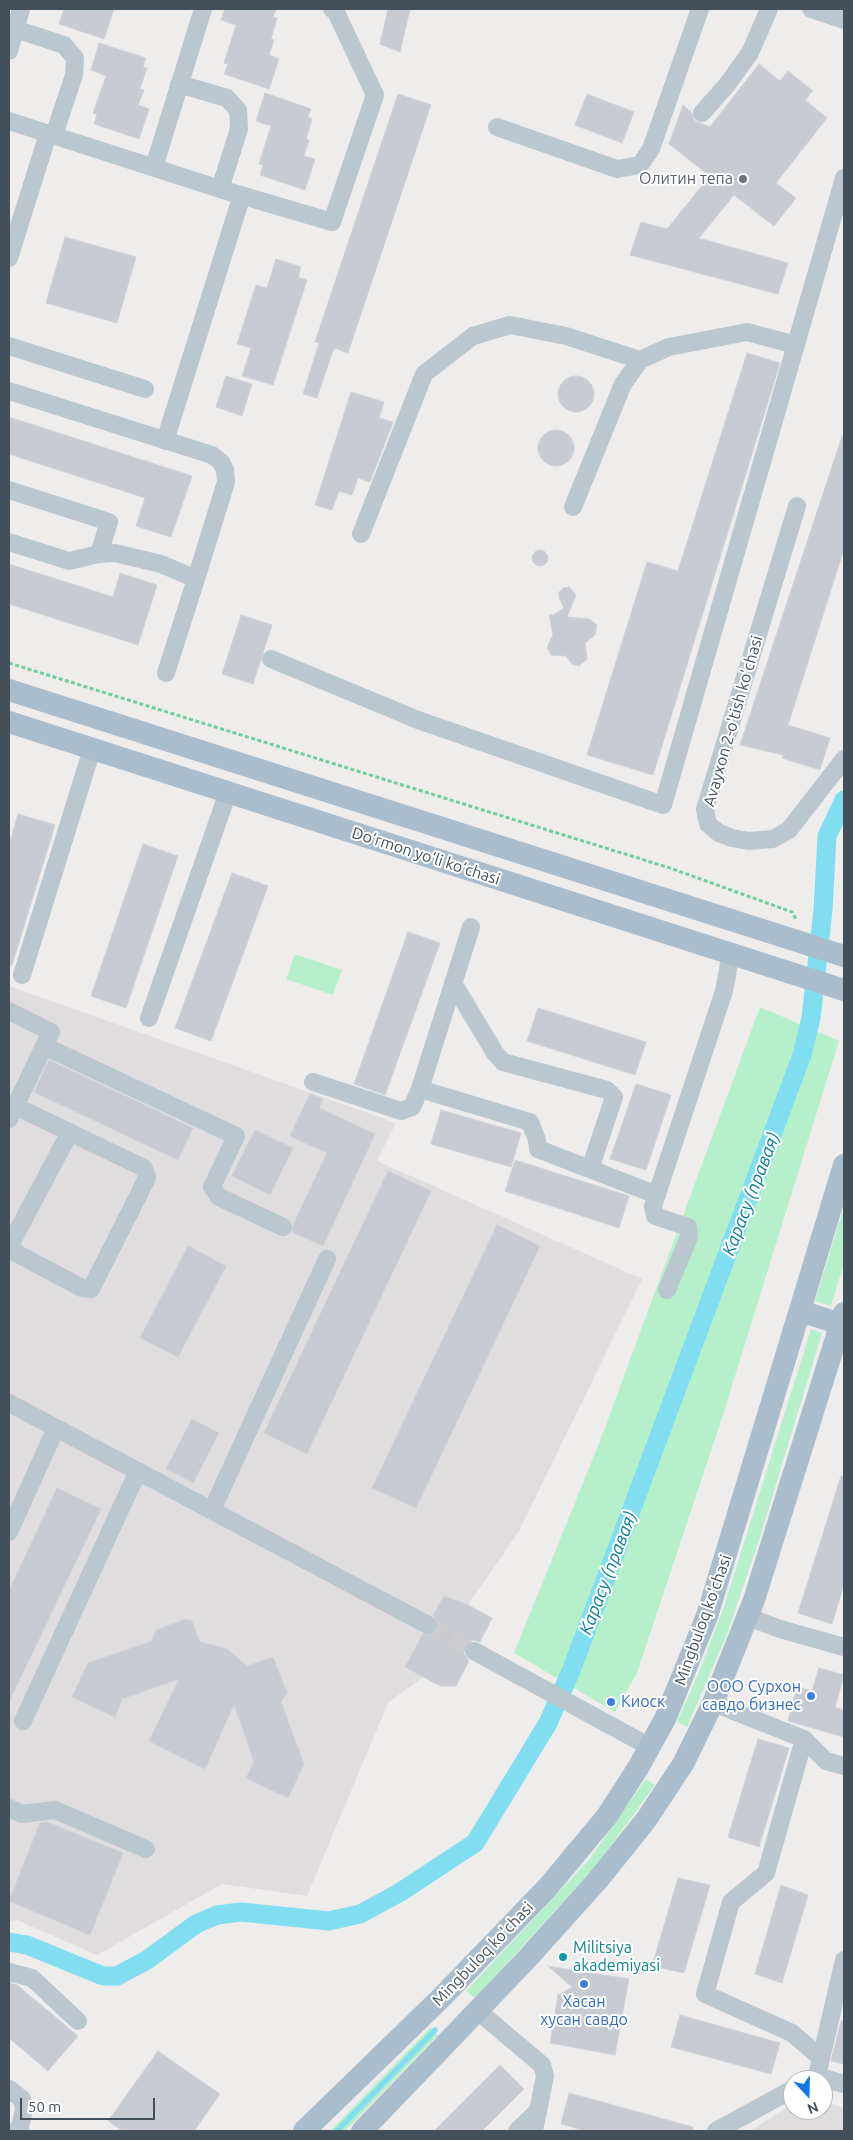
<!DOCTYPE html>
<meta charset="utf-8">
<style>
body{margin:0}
#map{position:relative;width:853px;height:2140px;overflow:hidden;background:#efecec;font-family:Ubuntu,sans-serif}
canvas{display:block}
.frame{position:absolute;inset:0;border:10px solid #43505a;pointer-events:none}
.north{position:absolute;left:783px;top:2070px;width:50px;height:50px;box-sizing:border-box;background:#fff;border:1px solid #b4b9bd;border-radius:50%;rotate:159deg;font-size:14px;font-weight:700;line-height:20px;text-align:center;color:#43505a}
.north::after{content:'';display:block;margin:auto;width:18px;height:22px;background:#1077e5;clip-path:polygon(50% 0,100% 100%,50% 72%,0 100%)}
.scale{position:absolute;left:20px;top:2098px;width:135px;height:22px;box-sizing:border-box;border:2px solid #43505a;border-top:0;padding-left:6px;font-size:15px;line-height:18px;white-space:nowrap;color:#43505a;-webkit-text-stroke:4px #fff;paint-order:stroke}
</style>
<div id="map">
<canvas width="853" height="2140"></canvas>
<div class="frame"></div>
<div class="north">N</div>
<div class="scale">50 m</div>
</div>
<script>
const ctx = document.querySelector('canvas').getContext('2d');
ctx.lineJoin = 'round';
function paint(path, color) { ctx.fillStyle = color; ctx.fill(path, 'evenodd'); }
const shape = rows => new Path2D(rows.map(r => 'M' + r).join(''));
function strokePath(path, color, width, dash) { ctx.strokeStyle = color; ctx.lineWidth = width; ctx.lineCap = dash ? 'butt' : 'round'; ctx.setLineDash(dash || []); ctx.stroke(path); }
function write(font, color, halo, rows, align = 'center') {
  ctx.font = font + ' Ubuntu,sans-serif'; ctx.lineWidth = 4; ctx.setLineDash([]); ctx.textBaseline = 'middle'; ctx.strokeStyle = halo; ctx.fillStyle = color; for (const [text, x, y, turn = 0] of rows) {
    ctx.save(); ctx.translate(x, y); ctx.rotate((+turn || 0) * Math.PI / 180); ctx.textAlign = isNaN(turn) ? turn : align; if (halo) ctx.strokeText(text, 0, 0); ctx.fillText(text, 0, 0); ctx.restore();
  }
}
const education = shape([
 [9,986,396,1123,377,1161,642,1279,519,1531,468,1605,459,1642,423,1677,388,1703,307,1896,222,1884,97,1955,17,1920,9,1921],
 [823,2101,844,2108,844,2131,750,2131,793,2104,793,2110,823,2110]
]);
const green = shape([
 [295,954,342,970,333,995,286,979],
 [760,1007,839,1041,721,1421,637,1673,615,1712,514,1653,600,1441],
 [844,1207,844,1263,831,1306,815,1301],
 [811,1329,822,1333,760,1537,727,1634,687,1727,677,1722,697,1677,724,1607],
 [646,1779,655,1785,595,1867,475,1998,466,1991,588,1861],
 [430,2028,438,2035,345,2131,330,2131]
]);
const stream = shape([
 [337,2131,435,2030]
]);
const canal = shape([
 [9,1942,27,1945,103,1976,117,1976,147,1960,196,1924,217,1915,241,1912,329,1921,360,1914,399,1893,475,1843,548,1723,571,1671,802,1055,811,1018,823,910,827,836,844,800]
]);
const building = shape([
 [64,9,114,9,104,39,59,24,64,9],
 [225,9,276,9,273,17,277,18,271,39,274,40,269,55,279,59,269,89,224,74,228,64,224,63,236,25,221,20,225,9],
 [388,9,410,9,400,52,380,44,388,9],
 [99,43,146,58,143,67,147,68,140,89,144,90,138,105,149,109,139,139,94,124,97,114,93,113,106,76,91,70,99,43],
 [759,64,780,81,788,71,813,91,805,100,827,118,776,183,796,198,774,226,734,195,699,238,788,263,778,294,630,255,641,222,667,229,710,176,669,144,683,105,692,113,695,121,710,127,759,64],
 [265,93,311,109,308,117,312,119,306,139,309,140,304,156,315,159,305,190,260,175,263,165,259,164,271,126,256,121,265,93],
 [398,94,431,105,348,353,334,348,317,398,303,394,319,343,315,342,398,94],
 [587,94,634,112,622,143,575,125,587,94],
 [65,237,136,257,117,323,46,303,65,237],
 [276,259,301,267,298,277,307,280,273,385,242,376,251,348,237,344,256,285,267,288,276,259],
 [747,353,780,363,653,775,587,755,647,562,678,571,747,353],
 [226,376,252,384,242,416,216,407,226,376],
 '558 394a18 18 0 1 1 36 0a18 18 0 1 1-36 0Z',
 [351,392,384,402,379,418,393,422,370,482,358,478,352,495,339,491,332,510,315,505,351,392],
 [9,417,192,476,171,537,136,526,145,498,9,454,9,417],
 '538 448a18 18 0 1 1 36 0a18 18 0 1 1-36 0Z',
 [842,436,844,437,844,549,788,725,830,738,820,770,782,758,783,755,740,745,842,436],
 '532 558a8 8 0 1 1 16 0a8 8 0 1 1-16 0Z',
 [9,564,113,597,120,573,157,585,138,645,9,604,9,564],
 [569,587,576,595,567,617,590,619,597,625,595,635,585,643,587,659,579,666,572,664,566,656,551,655,547,647,553,635,549,615,553,615,564,608,559,598,559,592,563,588,569,587],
 [241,615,272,625,253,684,222,674,241,615],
 [18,814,55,825,12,965,9,965,9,845,18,814],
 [143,844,178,856,126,1008,91,996,143,844],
 [232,873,268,886,211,1041,175,1028,232,873],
 [408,932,440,943,385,1095,354,1084,408,932],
 [538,1008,646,1042,635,1075,527,1041,538,1008],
 [49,1060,193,1128,178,1160,34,1092,49,1060],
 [636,1084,671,1095,646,1170,610,1159,636,1084],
 [310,1094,323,1099,319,1108,375,1134,323,1246,292,1232,293,1225,327,1153,290,1136,310,1094],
 [441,1110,521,1133,511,1167,431,1144,441,1110],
 [255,1130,293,1148,270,1195,232,1176,255,1130],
 [515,1160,629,1196,619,1228,505,1191,515,1160],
 [388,1171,431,1191,307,1454,264,1433,388,1171],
 [497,1225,540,1246,416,1508,372,1488,497,1225],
 [188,1246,226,1266,178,1357,140,1338,188,1246],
 [192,1419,219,1433,193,1483,166,1469,192,1419],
 [841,1476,844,1476,844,1584,832,1624,798,1613,841,1476],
 [57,1488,101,1509,9,1702,9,1591,57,1488],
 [444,1596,468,1605,492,1618,480,1642,473,1640,465,1646,463,1652,469,1661,456,1686,440,1686,405,1667,423,1634,429,1636,437,1630,439,1624,433,1616,444,1596],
 [186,1619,192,1621,200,1642,227,1649,247,1666,273,1657,287,1693,281,1702,304,1764,288,1798,246,1778,254,1762,234,1704,205,1769,149,1741,179,1679,122,1699,115,1717,72,1697,88,1663,152,1641,156,1630,186,1619],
 [819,1668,844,1675,835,1707,844,1710,844,1737,788,1721,797,1687,812,1691,819,1668],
 [758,1739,789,1748,759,1847,728,1837,758,1739],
 [47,1822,123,1853,90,1935,9,1901,40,1823,47,1822],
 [678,1878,710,1885,684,1973,652,1966,678,1878],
 [781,1885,808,1895,782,1983,755,1974,781,1885],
 [548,1966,629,1979,615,2055,550,2043,558,1995,572,1987,548,1966],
 [9,1983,17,1985,78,2036,48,2071,9,2038,9,1983],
 [680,2015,780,2043,771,2074,671,2047,680,2015],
 [841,2021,844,2021,844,2064,831,2061,841,2021],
 [158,2051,220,2094,194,2131,123,2131,108,2121,158,2051],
 [500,2065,524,2089,482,2131,434,2131,500,2065],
 [569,2093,693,2127,692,2131,586,2131,561,2124,569,2093]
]);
const minorTunnel = shape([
 [428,1625,474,1651]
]);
const path = shape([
 [9,663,670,868,792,912,797,921]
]);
const minor = shape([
 [811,9,844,20],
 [15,29,64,45,75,58,74,75,54,135],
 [9,51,21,9],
 [179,84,227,98,238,110,239,129,220,189],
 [702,113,726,86,750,53,769,9],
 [9,121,220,189,332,222,375,95,335,10,332,9],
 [497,127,617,169,640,165,651,149,700,9],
 [154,167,203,9],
 [9,258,48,134],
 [9,346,145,389],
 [9,391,212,455,221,462,225,470,226,482,196,579,161,564,115,553,99,554,69,561,9,542],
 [165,441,242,195],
 [9,490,109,522,99,554],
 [797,506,705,809,708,824,719,833,732,838,749,841,773,839,789,830,844,759],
 [573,507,623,384,640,360,669,347,747,332,796,345],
 [361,534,424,374,473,336,510,325,566,336,640,360],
 [271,659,418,720,663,805,844,178],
 [166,673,196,579],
 [471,927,420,1089,530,1122,537,1140,538,1149,657,1195],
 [22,975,92,749],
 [453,983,495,1053,503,1062,607,1090,614,1097,590,1169],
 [9,1011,51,1032,9,1119],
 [149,1018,228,792],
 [44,1046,236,1136,212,1187,219,1197,283,1227],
 [313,1082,401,1111,412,1107,420,1089],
 [15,1106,144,1168,147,1178,91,1289,82,1288,16,1253,10,1245,70,1132],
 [667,1290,689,1237,688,1227,655,1216,653,1206,724,991,731,953],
 [9,1403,428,1625],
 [212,1510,327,1259],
 [9,1532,56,1428],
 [748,1617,780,1629,844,1647],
 [474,1651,650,1747],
 [713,1703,804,1739,766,1873,731,1902,705,1994,792,2033,821,2058],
 [23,1721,138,1471],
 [804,1739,826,1761,844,1766],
 [9,1808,22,1814,55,1810,146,1849],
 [9,1972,32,1978,78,2021],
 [478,2011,542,2065,545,2076,534,2131],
 [817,2076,844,1960],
 [808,2080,817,2076,844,2084],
 [9,2089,22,2099,24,2109,20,2127,16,2131],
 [517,2131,538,2111],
 [716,2131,793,2089]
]);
const major = shape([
 [9,690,844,956],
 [9,722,844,990],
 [800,1311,841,1324],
 [304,2131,442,1997,548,1887,607,1816,638,1768,665,1719,707,1616,844,1165],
 [362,2131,525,1961,597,1881,646,1820,683,1764,713,1703,754,1600,844,1313]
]);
const markers = [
 [743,179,5,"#6b7280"],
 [811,1696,5,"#3f7fe0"],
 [611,1702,5,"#3f7fe0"],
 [563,1957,5,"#0f9aa8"],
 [584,1984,5,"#3f7fe0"]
];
const worshipNames = [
 ["Олитин тепа",733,179]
];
const streetNames = [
 ["Avayxon 2-o'tish ko'chasi",733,721,-74],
 ["Do‘rmon yo‘li ko‘chasi",426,856,18],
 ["Mingbuloq ko'chasi",703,1620,-70],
 ["Mingbuloq ko'chasi",483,1954,-46]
];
const shopNames = [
 ["ООО Сурхон",801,1687],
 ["савдо бизнес",801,1705],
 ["Киоск",621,1702,"left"],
 ["Хасан",584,2002,"center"],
 ["хусан савдо",584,2020,"center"]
];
const cultureNames = [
 ["Militsiya",573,1948],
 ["akademiyasi",573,1966]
];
const waterNames = [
 ["Карасу (правая)",751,1194,-69],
 ["Карасу (правая)",608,1573,-69]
];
paint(education, '#e0ddde');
paint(green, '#b6f0ca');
strokePath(stream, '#81def0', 5.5);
strokePath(canal, '#81def0', 19);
paint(building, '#c8cbd1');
strokePath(building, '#cfd2d8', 1);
strokePath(minorTunnel, '#cdcdcf', 18, [18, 9]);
strokePath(path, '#6dcf9a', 3, [4, 2.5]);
strokePath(minor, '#bbc7cf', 18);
strokePath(major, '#aabdcd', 22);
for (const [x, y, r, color] of markers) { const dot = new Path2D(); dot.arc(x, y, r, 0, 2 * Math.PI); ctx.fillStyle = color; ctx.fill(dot); strokePath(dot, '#fff', 2); }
write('16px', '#5b616d', '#fff', worshipNames, 'right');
write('16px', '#43505a', '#fff', streetNames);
write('16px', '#366cbe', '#fff', shopNames, 'right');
write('16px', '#0d838f', '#fff', cultureNames, 'left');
write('italic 18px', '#077d94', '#fff', waterNames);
</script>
